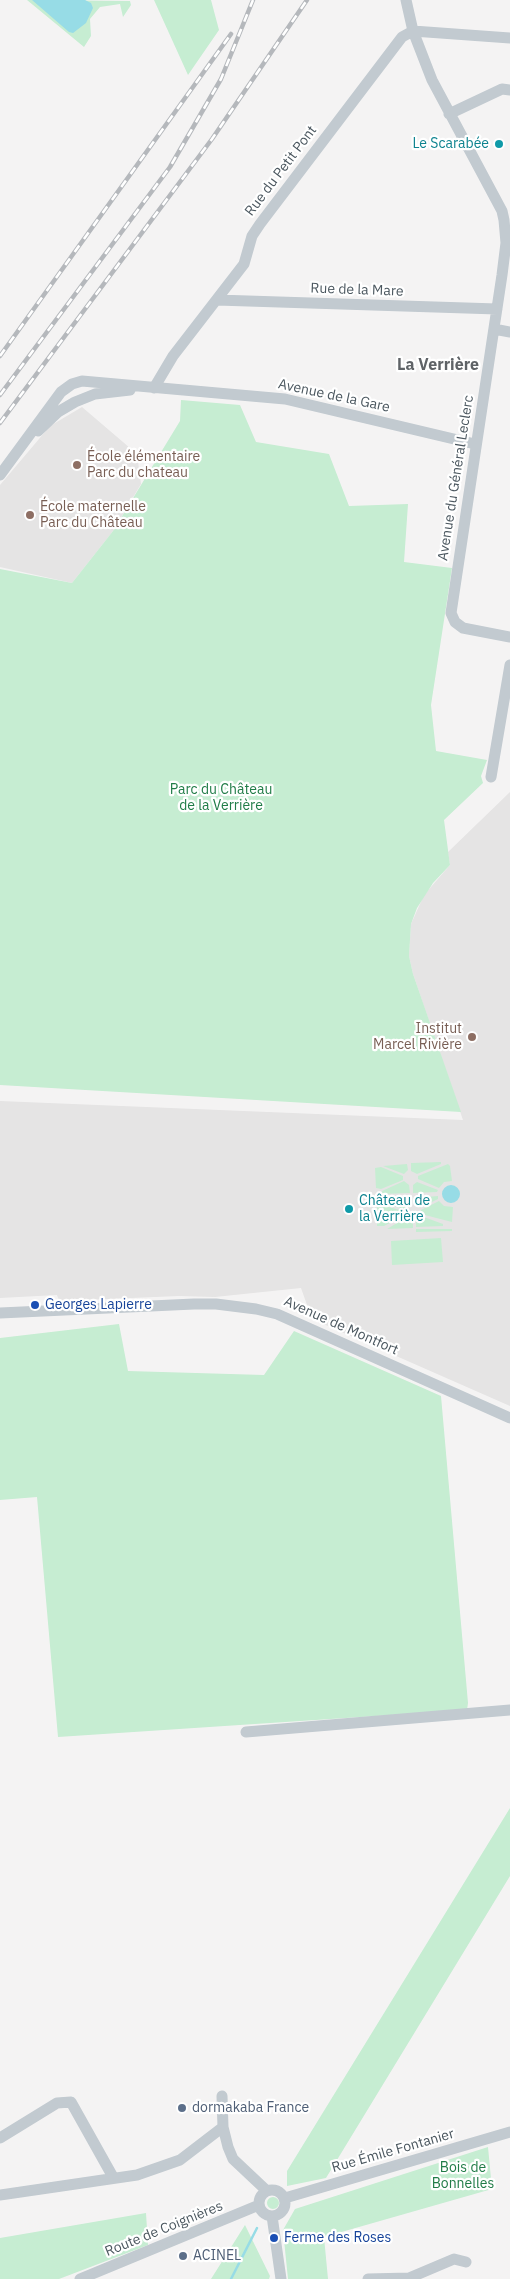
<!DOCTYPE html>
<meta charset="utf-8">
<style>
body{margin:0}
canvas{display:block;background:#f4f3f3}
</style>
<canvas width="510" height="2279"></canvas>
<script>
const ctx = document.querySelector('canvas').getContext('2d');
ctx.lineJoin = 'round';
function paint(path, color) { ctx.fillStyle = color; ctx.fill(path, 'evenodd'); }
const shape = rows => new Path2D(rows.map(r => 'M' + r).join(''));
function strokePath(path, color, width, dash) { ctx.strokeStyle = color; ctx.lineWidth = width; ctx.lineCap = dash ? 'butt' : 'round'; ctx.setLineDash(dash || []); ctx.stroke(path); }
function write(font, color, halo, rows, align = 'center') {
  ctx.font = font + ' "IBM Plex Sans",sans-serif'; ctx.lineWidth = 4.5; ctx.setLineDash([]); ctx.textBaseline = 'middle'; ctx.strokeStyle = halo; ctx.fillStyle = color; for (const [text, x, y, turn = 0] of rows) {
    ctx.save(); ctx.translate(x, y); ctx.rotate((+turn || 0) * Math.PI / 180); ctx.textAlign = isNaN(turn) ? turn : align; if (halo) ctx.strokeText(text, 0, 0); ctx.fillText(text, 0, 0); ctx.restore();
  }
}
const education = shape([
 [82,407,137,454,141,484,113,531,72,583,0,567,0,485,50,426],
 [510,792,510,1406,312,1319,301,1288,215,1297,179,1296,59,1301,57,1295,0,1298,0,1101,463,1120,413,974,409,956,411,924,424,895,450,865,448,852]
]);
const green = shape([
 [27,0,130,1,131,5,123,17,120,4,100,7,90,19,91,36,84,47],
 [154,0,211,0,219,30,188,75],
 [181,400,240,405,256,442,329,454,349,506,408,504,404,562,452,568,431,705,436,751,487,760,481,776,483,783,444,820,450,865,433,883,417,908,411,924,409,956,413,974,461,1112,0,1085,0,569,72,583,113,531,180,421],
 [441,1162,441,1164,417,1174,411,1171,411,1163],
 [407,1164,408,1170,404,1174,383,1166],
 [448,1164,450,1166,452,1181,444,1182,439,1188,418,1179,418,1176],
 [381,1167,403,1176,403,1180,381,1189,376,1188,375,1168],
 [404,1181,409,1185,410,1193,382,1194,382,1191],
 [417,1182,438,1190,437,1192,413,1193,413,1185],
 [438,1196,438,1199,420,1208,415,1205,414,1198],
 [411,1198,411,1205,406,1210,384,1203,383,1199],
 [439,1201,444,1206,453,1207,452,1222,421,1214,421,1210],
 [382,1205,406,1212,406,1215,384,1226,377,1226,377,1206],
 [421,1216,443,1224,443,1226,416,1227,416,1219],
 [407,1217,413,1220,413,1228,387,1229],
 [416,1229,452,1229,452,1231,416,1232],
 [441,1238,443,1262,392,1265,391,1241],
 [119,1324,128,1371,264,1375,294,1331,441,1396,468,1703,467,1710,58,1737,37,1497,0,1500,0,1338],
 [510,1808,510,1876,326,2178,287,2186,287,2171],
 [488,2147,492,2189,324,2237,328,2279,288,2279,283,2230,295,2209],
 '267 2203a6 6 0 1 1 12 0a6 6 0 1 1-12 0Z',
 [146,2213,148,2245,59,2279,0,2279,0,2238],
 [245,2225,270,2276,269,2279,211,2279]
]);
const water = shape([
 [32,0,85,0,91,3,93,8,86,23,73,33,69,32],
 '442 1194a9 9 0 1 1 18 0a9 9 0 1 1-18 0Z'
]);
const stream = shape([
 [231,2279,257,2228]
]);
const minor = shape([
 [406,0,413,31,432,80,502,211,504,220,506,243,502,275,451,613,455,622,463,628,510,637],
 [413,31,510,38],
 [449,114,502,89,510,90],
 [217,300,497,309],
 [494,329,510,332],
 [154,388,173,356,244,264,252,236,260,224,402,37,413,31],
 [38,431,58,412,75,402,95,394,130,390],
 [0,475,61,392,72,384,82,381,285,399,475,444],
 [491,777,510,665],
 [0,1313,194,1304,216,1304,256,1309,277,1314,510,1418],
 [246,1732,510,1710],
 [222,2096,223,2127,228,2147,233,2159,267,2191],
 [0,2138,57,2103,71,2102,113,2177],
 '259 2203a13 13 0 1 1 26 0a13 13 0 1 1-26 0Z',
 [0,2195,137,2175,180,2160,223,2127],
 [285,2198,510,2132],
 [272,2216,281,2279],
 [80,2279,259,2205],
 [368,2279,409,2278,454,2259,466,2262]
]);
const rail = shape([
 [0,356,231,34],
 [0,395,170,167,221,79,253,0],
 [0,423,212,139,307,0]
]);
const markers = [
 [499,144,5,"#0f9aa8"],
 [77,465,5,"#8d6e63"],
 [30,515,5,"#8d6e63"],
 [472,1037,5,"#8d6e63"],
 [349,1209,5,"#0f9aa8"],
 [35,1305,5,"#1a4fb4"],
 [182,2108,5,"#5c6f8a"],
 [274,2238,5,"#1a4fb4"],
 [183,2256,5,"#5c6f8a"]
];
const cultureNames = [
 ["Le Scarabée",489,144],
 ["Château de",359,1201,"left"],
 ["la Verrière",359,1217,"left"]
];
const streetNames = [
 ["Rue du Petit Pont",281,171,-53],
 ["Rue de la Mare",357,290,2],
 ["Avenue de la Gare",334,396,12],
 ["Avenue du Général Leclerc",456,478,-81],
 ["Avenue de Montfort",341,1326,24],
 ["Rue Émile Fontanier",393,2151,-16],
 ["Route de Coignières",164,2229,-22]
];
const educationNames = [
 ["École élémentaire",87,457],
 ["Parc du chateau",87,473],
 ["École maternelle",40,507],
 ["Parc du Château",40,523],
 ["Institut",462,1029,"right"],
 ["Marcel Rivière",462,1045,"right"]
];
const parkNames = [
 ["Parc du Château",221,790],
 ["de la Verrière",221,806],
 ["Bois de",463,2168],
 ["Bonnelles",463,2184]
];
const transitNames = [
 ["Georges Lapierre",45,1305],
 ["Ferme des Roses",284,2238]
];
const serviceNames = [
 ["dormakaba France",192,2108],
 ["ACINEL",193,2256]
];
const quarterNames = [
 ["La Verrière",438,365]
];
paint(education, '#e5e4e4');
paint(green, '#c6edd2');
paint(water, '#97dce6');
strokePath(stream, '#97dce6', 2.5);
strokePath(minor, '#c2cad0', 11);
strokePath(rail, '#b5b8bc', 4.5);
strokePath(rail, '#fff', 2.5, [8]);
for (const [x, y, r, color] of markers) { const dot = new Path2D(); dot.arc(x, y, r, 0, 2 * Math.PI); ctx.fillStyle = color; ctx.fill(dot); strokePath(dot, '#fff', 2); }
write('14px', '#0d838f', '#fff', cultureNames, 'right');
write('14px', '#4b575f', '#fff', streetNames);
write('14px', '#785e54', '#fff', educationNames, 'left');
write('14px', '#207c47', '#fff', parkNames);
write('14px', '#164399', '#fff', transitNames, 'left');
write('14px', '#4e5e75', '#fff', serviceNames, 'left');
write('bold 16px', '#5f6367', '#fff', quarterNames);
</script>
